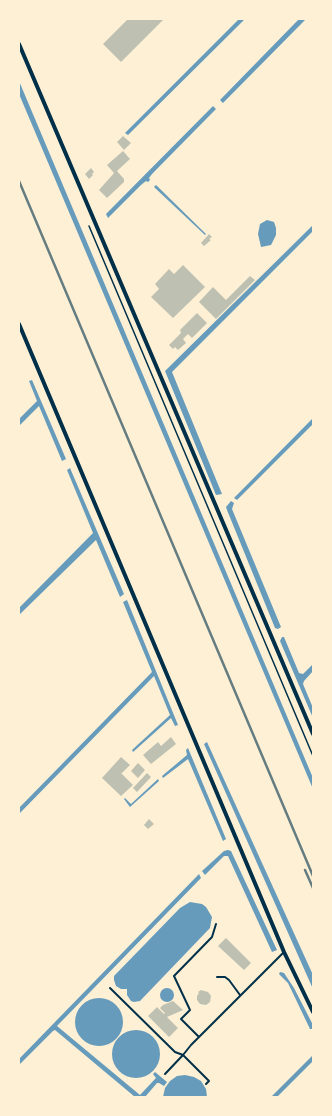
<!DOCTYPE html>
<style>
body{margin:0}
#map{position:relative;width:332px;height:1116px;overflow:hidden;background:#fdf0d5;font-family:"Roboto Condensed",sans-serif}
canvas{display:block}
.frame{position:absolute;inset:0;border:20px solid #fdf0d5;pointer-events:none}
</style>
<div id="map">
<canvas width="332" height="1116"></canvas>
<div class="frame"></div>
</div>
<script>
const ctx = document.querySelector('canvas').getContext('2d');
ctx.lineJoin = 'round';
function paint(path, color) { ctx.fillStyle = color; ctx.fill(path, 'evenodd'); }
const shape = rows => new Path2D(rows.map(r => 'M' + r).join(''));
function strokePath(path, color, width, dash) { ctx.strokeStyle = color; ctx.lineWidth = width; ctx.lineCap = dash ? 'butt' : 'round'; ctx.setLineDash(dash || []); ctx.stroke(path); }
const water = shape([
 [239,19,245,19,128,135,125,133],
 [299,19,306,19,223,103,220,100],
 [19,81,313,778,313,789,19,94],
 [213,106,216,109,152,174,149,178,150,180,148,182,146,181,141,185,108,218,106,214],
 [156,185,206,234,205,235,154,187],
 [267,220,274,222,276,228,276,235,271,245,261,247,258,234,260,224],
 [313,225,313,231,172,372,222,494,216,495,165,371],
 [32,380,66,459,62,461,39,406,19,426,19,419,37,401,29,381],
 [313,418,313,424,237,500,234,498],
 [70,468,124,594,120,597,96,540,19,615,19,608,93,533,67,470],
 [231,501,234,503,232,509,281,627,278,629,275,628,227,510,226,507],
 [127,600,178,725,175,726,171,718,133,752,132,750,170,715,154,676,19,814,19,808,152,672,123,602],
 [282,637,284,637,299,673,303,674,313,664,313,671,304,681,303,684,313,708,313,718,280,641],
 [207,742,313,975,313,989,204,744],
 [188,748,226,839,223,841,188,759,163,778,162,776,187,755,186,750],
 [158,779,159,781,130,807,124,799,125,798,131,804],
 [228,850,231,851,277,950,272,952,228,856,224,856,205,875,202,871,224,851],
 [199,874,201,878,57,1026,140,1095,155,1079,156,1078,153,1074,155,1072,167,1082,164,1086,159,1083,157,1083,145,1097,135,1097,55,1030,53,1031,19,1065,19,1059],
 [190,902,202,904,206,907,212,917,210,928,140,1001,134,1002,131,1001,127,995,127,989,121,989,116,986,114,980,114,976,180,908],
 [280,972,284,973,294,988,313,1025,313,1029,310,1029,288,983,279,974],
 '160 995a7 7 0 1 1 14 0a7 7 0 1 1-14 0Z',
 '75 1022a24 24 0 1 1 48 0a24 24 0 1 1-48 0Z',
 '112 1054a24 24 0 1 1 48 0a24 24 0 1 1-48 0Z',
 [313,1055,313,1061,277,1097,271,1097],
 [185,1075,194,1077,201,1081,206,1089,207,1097,163,1097,165,1088,170,1081,177,1076]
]);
const building = shape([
 [128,19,164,19,121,62,103,44],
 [123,136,131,143,124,150,117,142],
 [123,151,130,159,117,171,124,179,124,182,107,198,99,190,114,173,107,165],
 [91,168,94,172,92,174,93,175,89,179,85,174],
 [209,234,212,237,209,239,211,240,204,246,201,243],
 [183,265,205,287,173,318,151,297,159,289,155,284,169,269,174,274],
 [250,276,255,280,216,319,199,302,213,287,226,300],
 [197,313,207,323,192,338,188,334,183,339,186,343,178,350,175,347,173,349,169,345,181,333,180,330],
 [171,737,176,744,151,764,143,755,158,742,161,746],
 [121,757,130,765,122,773,121,773,133,785,121,796,102,778],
 [138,763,145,770,138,778,131,771],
 [147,773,151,777,137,792,133,788],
 [149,819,154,824,148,829,144,825],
 [226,938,251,963,244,970,218,946],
 [201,990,208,992,211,996,210,1002,206,1005,200,1004,197,1000,197,996,199,993,198,992],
 [173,1001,183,1010,167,1017,178,1028,169,1037,148,1016,157,1007,164,1014,165,1013,160,1008,163,1005]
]);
const path = shape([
 [89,226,313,756]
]);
const service = shape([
 [217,977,225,977,229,980,240,995],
 [110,988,175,1052,183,1055,165,1074],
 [199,1037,181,1019,190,1010,174,976,212,937,216,924],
 [206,1084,209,1081,183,1055,191,1045,284,952]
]);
const minor = shape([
 [19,44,313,734],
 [19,324,284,952,313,1012]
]);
const rail = shape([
 [19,181,313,876],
 [305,870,313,888]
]);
paint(water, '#669bbc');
paint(building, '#bec0b2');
strokePath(path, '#003049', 1.5);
strokePath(service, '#003049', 2);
strokePath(minor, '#003049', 4);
strokePath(rail, '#657d81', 2.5);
</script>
